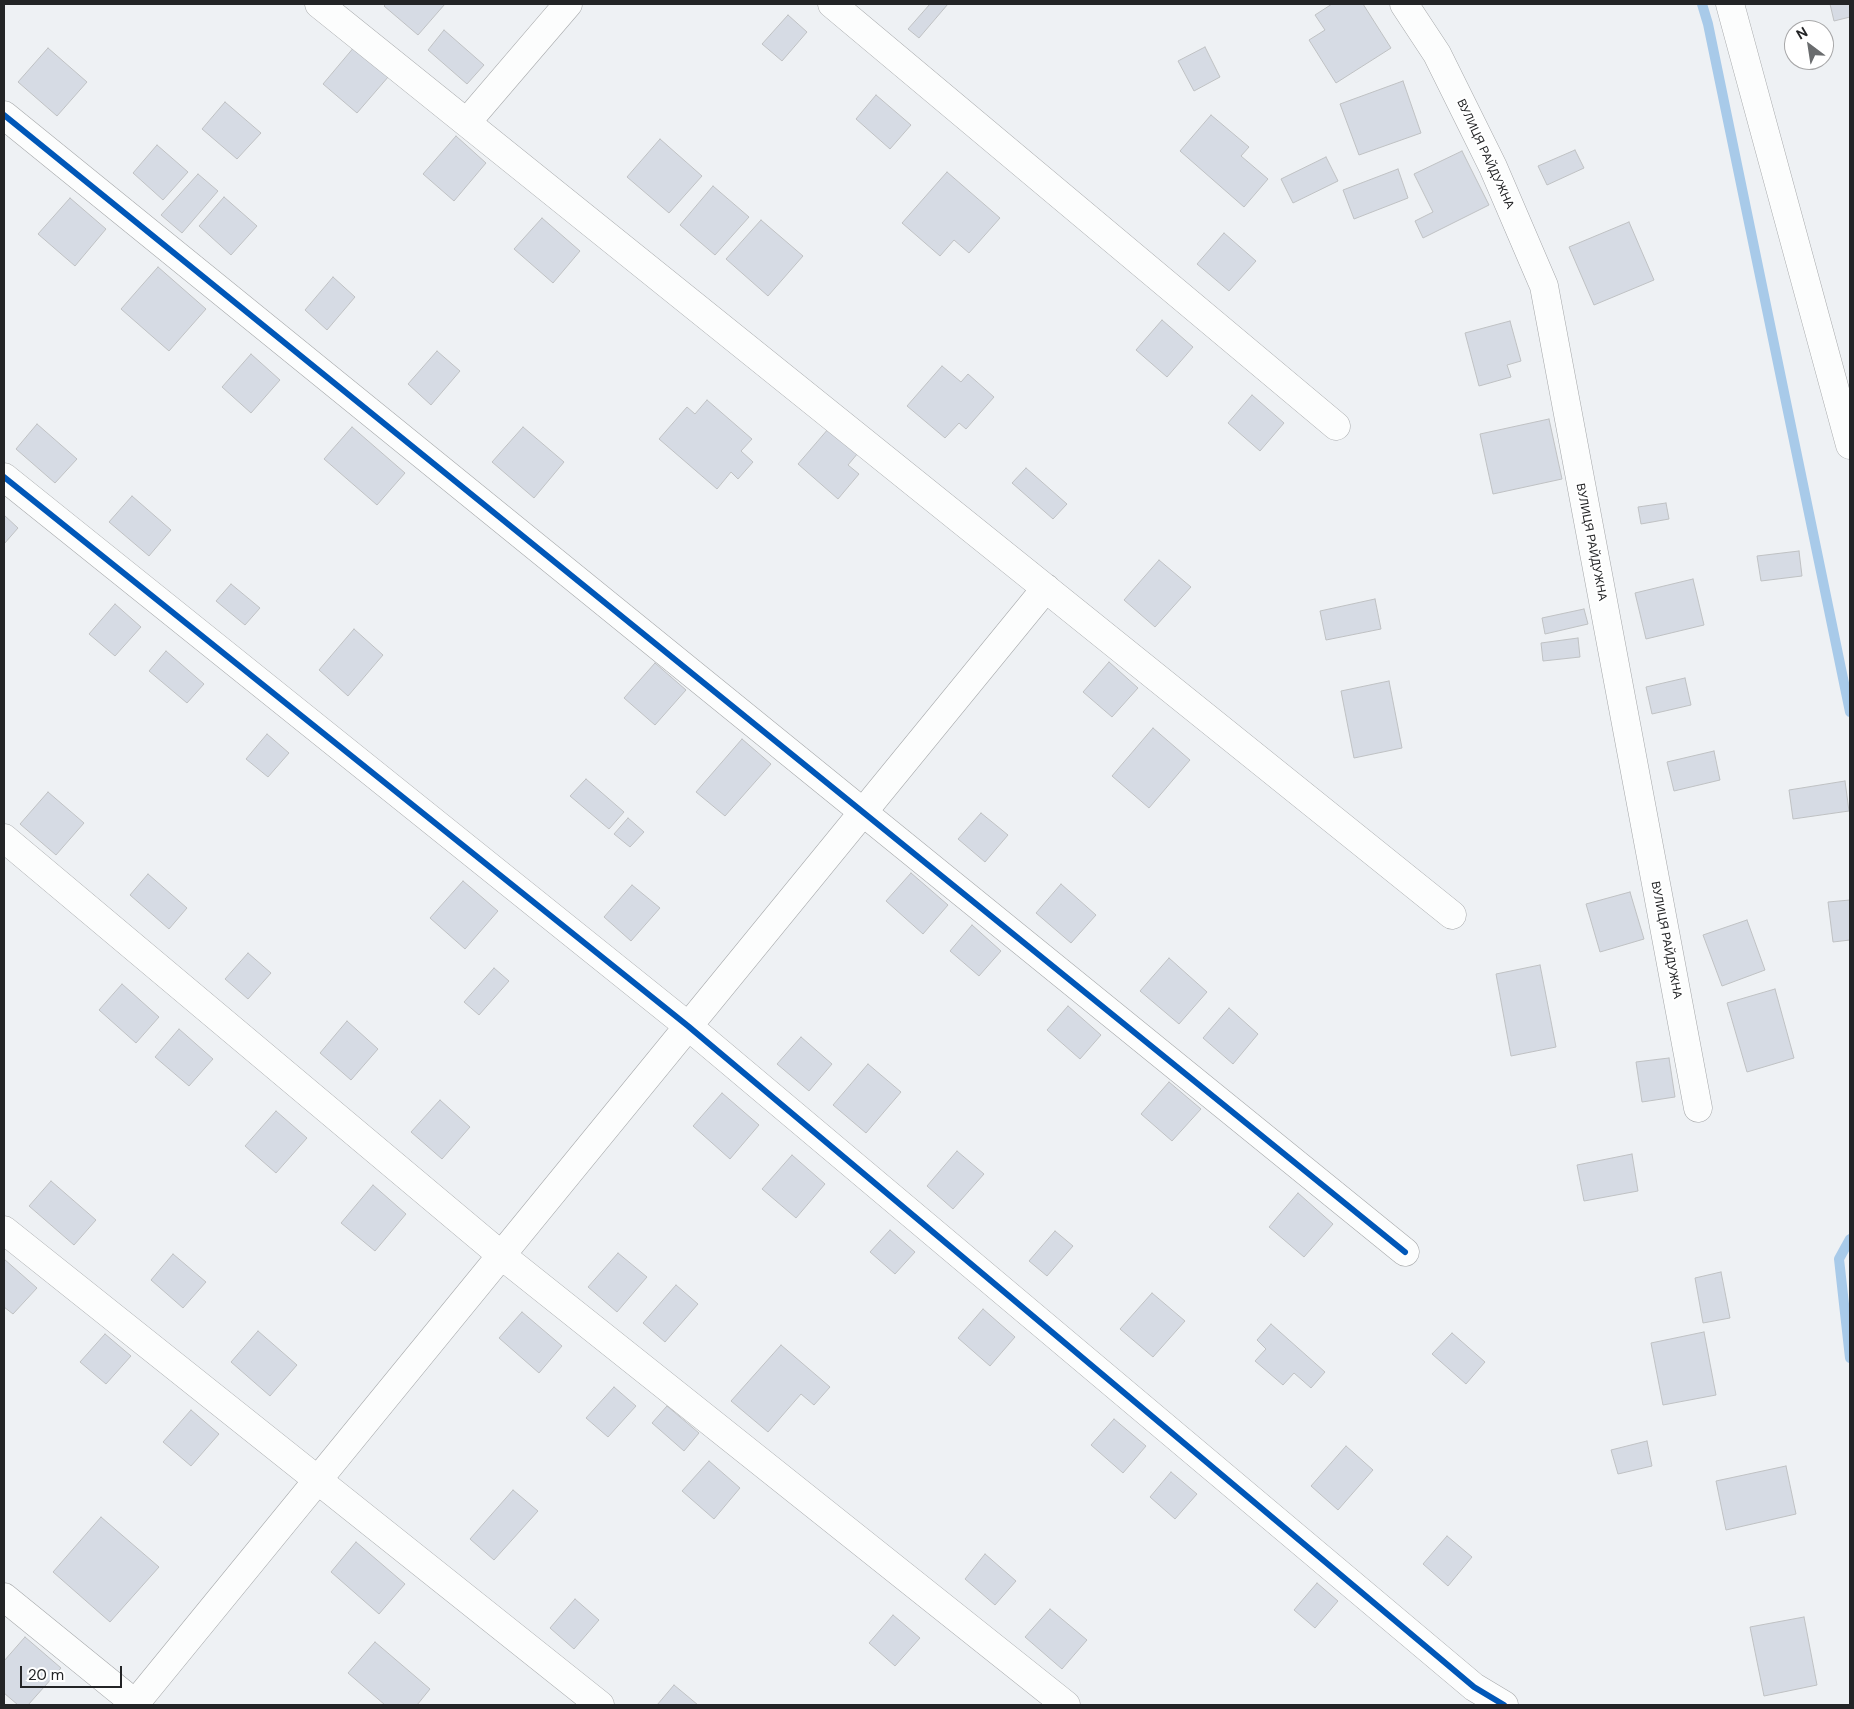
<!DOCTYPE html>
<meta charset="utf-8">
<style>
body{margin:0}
#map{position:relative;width:1854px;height:1709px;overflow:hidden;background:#eef1f4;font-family:"DM Sans",sans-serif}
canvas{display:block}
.frame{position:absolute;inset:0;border:5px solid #232426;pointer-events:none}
.north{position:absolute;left:1784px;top:20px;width:50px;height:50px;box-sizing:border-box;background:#fff;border:1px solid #a7a7a8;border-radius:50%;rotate:329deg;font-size:14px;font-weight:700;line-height:20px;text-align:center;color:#232426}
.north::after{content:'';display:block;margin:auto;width:18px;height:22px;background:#6a6c6e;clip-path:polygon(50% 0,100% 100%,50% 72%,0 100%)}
.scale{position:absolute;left:20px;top:1666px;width:102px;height:22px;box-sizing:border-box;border:2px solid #232426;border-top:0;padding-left:6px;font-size:15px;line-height:18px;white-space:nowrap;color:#232426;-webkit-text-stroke:4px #fff;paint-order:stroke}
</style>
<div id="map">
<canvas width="1854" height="1709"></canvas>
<div class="frame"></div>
<div class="north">N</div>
<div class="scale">20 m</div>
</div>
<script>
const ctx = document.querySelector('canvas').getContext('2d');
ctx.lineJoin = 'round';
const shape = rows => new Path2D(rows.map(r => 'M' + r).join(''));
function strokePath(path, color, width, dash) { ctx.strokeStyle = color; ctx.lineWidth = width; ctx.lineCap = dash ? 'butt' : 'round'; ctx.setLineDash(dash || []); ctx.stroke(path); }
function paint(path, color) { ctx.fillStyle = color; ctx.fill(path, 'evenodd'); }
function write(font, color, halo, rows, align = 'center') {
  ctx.font = font + ' "DM Sans",sans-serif'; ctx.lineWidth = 4; ctx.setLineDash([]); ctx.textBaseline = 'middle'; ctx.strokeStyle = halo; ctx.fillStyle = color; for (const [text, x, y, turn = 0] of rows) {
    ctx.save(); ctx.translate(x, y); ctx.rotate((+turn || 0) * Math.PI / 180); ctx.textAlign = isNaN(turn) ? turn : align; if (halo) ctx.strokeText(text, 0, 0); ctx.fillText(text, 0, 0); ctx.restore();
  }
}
const stream = shape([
 [1702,4,1708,24,1850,712],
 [1850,1239,1839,1259,1850,1358]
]);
const building = shape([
 [386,4,445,4,418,35,384,6,386,4],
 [930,4,948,4,919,38,908,29,930,4],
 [1332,4,1363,4,1391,48,1336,83,1309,40,1325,30,1315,15,1332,4],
 [1830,4,1850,4,1850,17,1834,21,1830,4],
 [788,15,807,32,782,61,762,44,788,15],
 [444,30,484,65,467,84,428,50,444,30],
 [355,46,389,76,357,113,323,84,355,46],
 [1205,47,1220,77,1194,91,1178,61,1205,47],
 [48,48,87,82,57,116,18,82,48,48],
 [1403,81,1421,133,1359,155,1340,104,1403,81],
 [876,95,911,125,890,149,856,119,876,95],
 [225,102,261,133,237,159,202,129,225,102],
 [1211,115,1249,147,1241,156,1268,179,1244,207,1180,151,1211,115],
 [456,136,486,163,454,201,423,174,456,136],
 [660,139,702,176,669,213,627,177,660,139],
 [157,145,188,172,163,200,133,173,157,145],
 [1575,150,1584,168,1547,185,1538,166,1575,150],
 [1462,151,1489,205,1423,238,1415,221,1433,212,1414,174,1462,151],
 [1326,157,1338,181,1293,203,1281,179,1326,157],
 [1398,169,1408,198,1354,219,1343,190,1398,169],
 [947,172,1000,218,969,253,954,240,940,256,902,223,947,172],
 [198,174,218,191,182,233,161,215,198,174],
 [713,186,749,217,715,255,680,225,713,186],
 [224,197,257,226,231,255,199,226,224,197],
 [70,198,106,229,75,266,38,234,70,198],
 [542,218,580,251,553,283,514,249,542,218],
 [761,220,803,256,768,296,726,259,761,220],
 [1629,222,1654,280,1594,305,1569,247,1629,222],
 [1224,233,1256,261,1229,291,1197,264,1224,233],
 [158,267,206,309,169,351,121,309,158,267],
 [333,277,355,297,327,330,305,310,333,277],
 [1162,320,1193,347,1167,377,1136,350,1162,320],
 [1510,321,1521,361,1507,365,1511,377,1479,386,1465,333,1510,321],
 [437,351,460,371,431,405,408,384,437,351],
 [251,354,280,380,251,413,222,387,251,354],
 [942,366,961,382,968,374,994,397,966,429,959,423,945,438,907,406,942,366],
 [1252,395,1284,423,1260,451,1228,423,1252,395],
 [707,400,752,439,741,451,753,462,738,479,731,472,717,489,659,439,687,407,695,414,707,400],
 [1549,419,1562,479,1493,494,1480,434,1549,419],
 [37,424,77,459,55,483,16,449,37,424],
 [352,427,405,473,377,505,324,459,352,427],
 [523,427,564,462,534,498,492,462,523,427],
 [829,428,858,453,848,465,859,474,838,499,798,464,829,428],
 [1026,468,1067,504,1053,519,1012,483,1026,468],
 [132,496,171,530,149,556,109,522,132,496],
 [1666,503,1669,519,1641,524,1638,507,1666,503],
 [4,515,18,528,4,544,4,515],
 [1799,551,1802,576,1761,581,1757,556,1799,551],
 [1159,560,1191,587,1155,627,1124,600,1159,560],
 [1693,579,1704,625,1646,639,1635,593,1693,579],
 [231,584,260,608,245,625,216,601,231,584],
 [1375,599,1381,629,1326,640,1320,611,1375,599],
 [115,604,141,627,115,656,89,634,115,604],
 [1584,609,1588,624,1545,634,1542,618,1584,609],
 [354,629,383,655,348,696,319,670,354,629],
 [1578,638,1580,657,1543,661,1541,643,1578,638],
 [166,651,204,684,187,703,149,671,166,651],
 [1109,662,1138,688,1112,717,1083,692,1109,662],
 [655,663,686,690,655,725,624,698,655,663],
 [1685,678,1691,705,1652,714,1646,687,1685,678],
 [1389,681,1402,748,1354,758,1341,691,1389,681],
 [1153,728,1190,760,1149,808,1112,776,1153,728],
 [267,734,289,753,268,777,246,759,267,734],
 [742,739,771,764,725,816,696,792,742,739],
 [1714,751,1720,780,1674,791,1667,762,1714,751],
 [586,779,624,812,609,829,570,796,586,779],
 [1845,781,1849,811,1793,819,1789,790,1845,781],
 [48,792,84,823,56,855,20,824,48,792],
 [981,813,1008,835,985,862,958,839,981,813],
 [628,818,644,832,630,847,614,834,628,818],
 [911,873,948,905,923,934,886,901,911,873],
 [148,874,187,908,169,929,130,895,148,874],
 [463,881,498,911,465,949,430,918,463,881],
 [1061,884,1096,915,1071,943,1036,913,1061,884],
 [632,885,660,908,631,941,604,917,632,885],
 [1630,892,1644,939,1600,952,1586,904,1630,892],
 [1850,900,1850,940,1833,942,1828,902,1850,900],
 [1747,920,1765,970,1722,986,1703,935,1747,920],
 [972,925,1001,951,979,976,950,951,972,925],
 [248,953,271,973,248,999,225,979,248,953],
 [1169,958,1207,992,1179,1024,1140,991,1169,958],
 [1540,965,1556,1047,1511,1056,1496,974,1540,965],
 [494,968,509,981,479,1015,464,1002,494,968],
 [122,984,159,1017,136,1043,99,1010,122,984],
 [1775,989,1794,1058,1747,1072,1727,1003,1775,989],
 [1068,1006,1101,1035,1080,1059,1047,1030,1068,1006],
 [1229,1008,1258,1034,1233,1064,1203,1038,1229,1008],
 [347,1021,378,1049,351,1080,320,1053,347,1021],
 [179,1029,213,1059,189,1086,155,1057,179,1029],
 [801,1037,832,1064,809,1091,777,1064,801,1037],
 [1669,1058,1675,1097,1642,1102,1636,1062,1669,1058],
 [868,1064,901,1092,866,1133,833,1105,868,1064],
 [1169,1082,1201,1109,1172,1141,1141,1114,1169,1082],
 [722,1093,759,1125,730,1159,693,1126,722,1093],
 [440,1100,470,1127,442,1159,411,1132,440,1100],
 [276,1111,307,1138,276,1173,245,1146,276,1111],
 [957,1151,984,1174,953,1209,927,1186,957,1151],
 [1632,1154,1638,1191,1584,1201,1577,1165,1632,1154],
 [792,1155,825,1184,796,1218,762,1189,792,1155],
 [51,1181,96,1220,74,1245,29,1206,51,1181],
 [373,1185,406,1214,375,1251,341,1223,373,1185],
 [1298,1193,1333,1224,1304,1257,1269,1227,1298,1193],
 [890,1230,915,1252,895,1274,870,1252,890,1230],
 [1055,1231,1073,1246,1047,1276,1029,1261,1055,1231],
 [618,1253,647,1277,617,1312,588,1287,618,1253],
 [173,1254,206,1282,183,1308,151,1280,173,1254],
 [4,1259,37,1288,13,1314,4,1307,4,1259],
 [1721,1272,1730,1318,1703,1323,1695,1278,1721,1272],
 [676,1285,698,1304,665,1342,643,1323,676,1285],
 [1152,1293,1185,1321,1153,1357,1120,1329,1152,1293],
 [983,1309,1015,1337,990,1366,958,1338,983,1309],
 [522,1312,562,1346,539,1373,499,1338,522,1312],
 [1271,1324,1325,1372,1311,1388,1294,1373,1283,1385,1255,1361,1266,1349,1257,1340,1271,1324],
 [258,1331,297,1365,270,1396,231,1362,258,1331],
 [1704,1332,1716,1395,1663,1405,1651,1343,1704,1332],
 [1452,1333,1485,1362,1466,1384,1432,1354,1452,1333],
 [105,1334,131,1356,106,1384,80,1362,105,1334],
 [781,1345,830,1387,814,1405,801,1394,768,1432,731,1401,781,1345],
 [614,1387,636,1406,608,1437,586,1418,614,1387],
 [667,1406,699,1433,684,1451,652,1423,667,1406],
 [191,1410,219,1434,191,1466,163,1442,191,1410],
 [1114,1419,1146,1446,1123,1473,1091,1445,1114,1419],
 [1647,1441,1652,1466,1618,1474,1611,1450,1647,1441],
 [1346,1446,1373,1470,1338,1510,1311,1486,1346,1446],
 [709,1461,740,1488,714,1519,682,1491,709,1461],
 [1786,1466,1796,1514,1726,1530,1716,1481,1786,1466],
 [1171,1472,1197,1494,1175,1519,1150,1497,1171,1472],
 [513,1490,538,1511,494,1560,470,1539,513,1490],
 [101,1517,159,1567,110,1622,53,1572,101,1517],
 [1447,1536,1472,1557,1448,1586,1423,1564,1447,1536],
 [356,1542,405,1584,379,1614,331,1572,356,1542],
 [985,1554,1016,1581,995,1605,965,1579,985,1554],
 [1317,1583,1338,1601,1315,1628,1294,1610,1317,1583],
 [575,1599,599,1620,574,1649,550,1628,575,1599],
 [1050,1609,1087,1640,1062,1669,1025,1637,1050,1609],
 [893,1615,920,1638,895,1666,869,1643,893,1615],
 [1804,1617,1817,1685,1764,1696,1750,1627,1804,1617],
 [25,1637,61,1668,28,1705,18,1705,4,1693,4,1661,25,1637],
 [375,1642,430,1689,417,1705,385,1705,348,1673,375,1642],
 [674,1685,698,1705,657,1705,674,1685]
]);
const street = shape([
 [319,4,1452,915],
 [832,4,1336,426],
 [1404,4,1437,54,1493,167,1544,286,1698,1108],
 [1730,4,1850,445],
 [4,115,1405,1252],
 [467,122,568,4],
 [4,477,688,1026,1474,1687,1504,1705],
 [4,838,501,1255,1066,1705],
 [4,1230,600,1705],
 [4,1597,137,1705],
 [134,1705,1046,588]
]);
const cycleway = shape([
 [4,115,1405,1252],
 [4,477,688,1026,1474,1687,1504,1705]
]);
const streetNames = [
 ["ВУЛИЦЯ РАЙДУЖНА",1485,154,65],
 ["ВУЛИЦЯ РАЙДУЖНА",1591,542,79],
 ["ВУЛИЦЯ РАЙДУЖНА",1666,940,79]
];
strokePath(stream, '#a8cae9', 10);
paint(building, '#d6dbe4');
strokePath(building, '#bfc1c3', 1);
strokePath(street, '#a6a8aa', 29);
strokePath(street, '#fcfdfd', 28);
strokePath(cycleway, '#0057b8', 6);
write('12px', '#232426', '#fff', streetNames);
</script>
